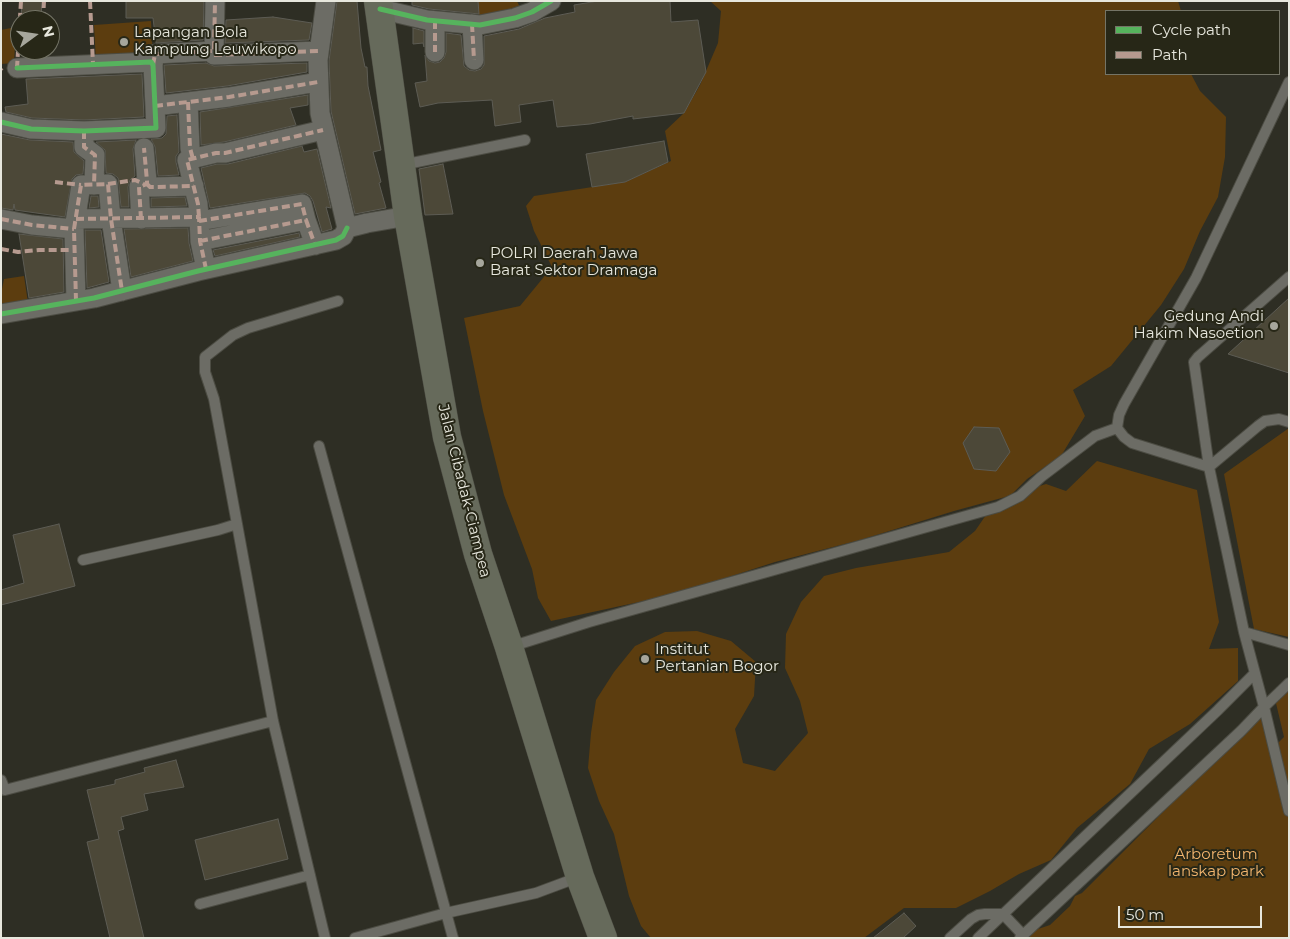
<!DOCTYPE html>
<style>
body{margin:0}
#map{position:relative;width:1290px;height:939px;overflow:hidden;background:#2e2e24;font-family:Montserrat,sans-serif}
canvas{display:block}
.frame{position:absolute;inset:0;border:2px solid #e7e7dd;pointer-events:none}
.legend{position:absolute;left:1105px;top:10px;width:175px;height:65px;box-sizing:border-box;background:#272717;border:1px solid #747466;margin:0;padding:6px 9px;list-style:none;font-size:15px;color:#e7e7dd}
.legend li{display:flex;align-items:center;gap:10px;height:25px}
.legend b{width:25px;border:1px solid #747466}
.north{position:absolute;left:10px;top:10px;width:50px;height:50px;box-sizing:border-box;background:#272717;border:1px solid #747466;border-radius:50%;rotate:76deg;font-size:14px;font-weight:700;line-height:20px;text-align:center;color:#e7e7dd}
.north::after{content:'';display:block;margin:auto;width:18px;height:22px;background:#a6a69c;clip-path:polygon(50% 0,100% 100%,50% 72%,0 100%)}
.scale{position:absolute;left:1118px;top:906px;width:144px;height:22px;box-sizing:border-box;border:2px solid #e7e7dd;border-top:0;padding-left:6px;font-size:15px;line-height:18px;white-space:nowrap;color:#e7e7dd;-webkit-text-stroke:4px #272717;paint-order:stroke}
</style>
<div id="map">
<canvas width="1290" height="939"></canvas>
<div class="frame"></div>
<ul class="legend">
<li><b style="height:6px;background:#56b35d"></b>Cycle path</li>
<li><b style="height:6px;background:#b69a8f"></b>Path</li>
</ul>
<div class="north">N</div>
<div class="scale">50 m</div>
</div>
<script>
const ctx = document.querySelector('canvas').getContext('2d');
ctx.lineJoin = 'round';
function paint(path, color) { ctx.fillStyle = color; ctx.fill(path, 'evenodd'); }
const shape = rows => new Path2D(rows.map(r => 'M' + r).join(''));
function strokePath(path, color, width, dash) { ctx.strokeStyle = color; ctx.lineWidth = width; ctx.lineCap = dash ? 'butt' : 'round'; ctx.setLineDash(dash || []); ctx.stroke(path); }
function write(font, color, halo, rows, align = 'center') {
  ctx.font = font + ' Montserrat,sans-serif'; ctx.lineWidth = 4; ctx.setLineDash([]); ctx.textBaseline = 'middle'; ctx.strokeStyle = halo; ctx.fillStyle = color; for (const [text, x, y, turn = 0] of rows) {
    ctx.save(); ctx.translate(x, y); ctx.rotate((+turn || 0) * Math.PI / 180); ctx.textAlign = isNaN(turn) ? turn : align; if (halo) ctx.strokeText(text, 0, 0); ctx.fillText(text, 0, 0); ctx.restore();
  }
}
const green = shape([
 [478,1,517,1,522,12,479,19],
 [710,1,1178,1,1181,11,1106,11,1106,74,1191,74,1200,91,1226,117,1225,157,1218,197,1200,231,1184,269,1161,305,1111,366,1073,390,1085,416,1061,456,1027,479,1011,495,1046,484,1066,491,1097,461,1197,490,1219,622,1209,649,1238,648,1238,681,1190,724,1149,749,1130,784,1077,828,1051,860,1019,874,990,891,956,908,904,908,864,938,651,938,641,926,629,896,614,834,599,801,588,768,591,733,596,700,614,672,635,646,665,632,697,631,731,641,756,662,754,696,735,729,743,763,775,771,808,733,800,701,785,668,786,634,801,602,824,576,856,568,949,552,975,531,986,515,1009,496,954,511,860,540,775,562,676,594,551,621,538,598,532,569,504,495,483,411,464,318,520,306,552,267,534,231,526,206,534,196,625,182,671,161,665,131,684,113,700,85,718,43,721,11],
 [151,21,153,59,96,62,94,25],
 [16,27,14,63,1,64,1,30],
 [24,276,28,303,1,309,1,294,4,279],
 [1289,428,1289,637,1254,629,1224,474],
 [1289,687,1289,938,1021,938,1032,931,1050,925,1070,906,1075,896,1082,893,1263,712,1276,745,1284,737,1275,699]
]);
const building = shape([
 [22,1,42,1,41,20,21,20,22,1],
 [126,1,204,1,203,40,156,43,153,18,126,18,126,1],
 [337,1,357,1,361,48,365,67,367,67,368,86,381,150,373,152,381,182,379,183,386,208,355,214,331,111,329,61,337,1],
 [412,1,478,1,479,14,429,9,412,5,412,1],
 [598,1,670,1,671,22,698,20,706,72,684,113,633,119,633,116,590,124,557,127,553,100,519,105,521,122,495,126,492,100,438,103,420,107,415,83,427,81,425,55,429,61,435,63,440,62,444,58,446,52,446,33,461,35,464,66,469,70,475,71,481,69,484,65,484,36,519,29,545,18,575,12,574,5,598,1],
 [273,17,312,23,309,40,225,43,226,20,273,17],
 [413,28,424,31,424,47,423,43,413,44,413,28],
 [206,63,214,66,307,63,307,72,227,86,166,93,164,65,206,63],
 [142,74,144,117,84,120,32,118,6,112,5,107,28,104,26,79,142,74],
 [308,95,308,105,290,108,296,125,224,142,201,145,200,112,308,95],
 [177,115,179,152,176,156,176,162,179,175,158,176,155,147,151,139,162,138,166,134,167,116,177,115],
 [1,134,30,140,73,142,74,152,84,161,83,174,76,175,72,179,65,217,15,210,14,204,13,210,1,208,1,134],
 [136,140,133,149,135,176,130,180,128,187,129,207,121,207,118,178,113,174,106,173,105,150,96,142,136,140],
 [664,141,668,162,625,182,592,187,586,154,664,141],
 [302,146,304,152,317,149,331,208,326,207,332,229,322,232,313,201,310,196,305,193,210,208,201,168,217,164,228,164,302,146],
 [443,164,453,214,425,215,419,169,443,164],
 [91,196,98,196,99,207,89,208,91,196],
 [185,197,187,206,151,207,151,198,185,197],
 [188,228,189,243,193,261,131,277,124,229,188,228],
 [85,230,101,230,109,282,87,288,85,230],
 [299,233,300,237,215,256,213,250,299,233],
 [19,234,63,239,64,292,29,298,19,234],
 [1289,298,1289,373,1228,354,1289,298],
 [974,427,999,428,1010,452,996,471,974,469,963,443,974,427],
 [59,524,75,586,1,605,1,590,24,583,13,535,59,524],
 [176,760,184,787,144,794,148,810,121,817,124,829,118,831,144,938,110,938,87,842,99,839,87,790,115,784,115,780,145,772,144,768,176,760],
 [278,819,288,859,205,880,195,840,278,819],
 [904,913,916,926,903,938,873,938,904,913]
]);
const service = shape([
 [402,165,525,140],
 [1289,277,1198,357,1194,362,1209,467,1244,632,1264,707,1289,683],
 [319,446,453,938],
 [1209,467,1132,443,1124,437,1117,428,1119,415,1124,404,1196,278,1289,82],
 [1209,467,1258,426,1265,421,1279,419,1289,422],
 [237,524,214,399,205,372,205,357,233,335,248,328,338,301],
 [83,560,218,530,237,524,273,721,325,938],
 [1244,632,1289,645],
 [510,647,589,622,998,507,1020,496,1041,477,1095,436,1117,428],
 [1264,707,1289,811],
 [1,780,5,790,273,721],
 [200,904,310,875],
 [355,938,446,913,536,893,579,877],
 [950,938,971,919,978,915,985,914,1003,914,1023,935],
 [978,938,1218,710,1255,673],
 [1020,938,1241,731,1264,707]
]);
const minor = shape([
 [326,1,318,60,320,113,347,228,367,223,408,216],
 [380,9,427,20,480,25,515,18,532,12,551,1],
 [435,21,435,52],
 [472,24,474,60],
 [214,55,319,51],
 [153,65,155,54,214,51,215,1],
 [188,102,190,148,193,159],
 [155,106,229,97,318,82],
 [1,122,31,129,84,131,156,128,153,65,151,62,17,68],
 [84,131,84,147,95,155,94,185],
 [147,184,150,187,154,187,194,186],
 [199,217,198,204,187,160,216,153,225,153,323,130],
 [1,219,32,225,74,229],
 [76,219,199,217,200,241,206,269],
 [141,219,139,187,147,184,147,181,144,148],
 [199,221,302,204,306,220],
 [200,241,306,220,315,245],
 [76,301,74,229,81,185,108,184,111,219,122,291],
 [1,314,94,298,198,271,336,240,343,236,347,228]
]);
const trunk = shape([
 [378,1,408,216,447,437,478,554,509,647,580,877,603,938]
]);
const quiet = shape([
 [21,1,17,68,21,68],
 [90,1,93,64],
 [43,20,44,1],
 [435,21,435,52],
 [472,24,474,60],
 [214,55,319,51],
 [153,65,155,54,214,51,215,1],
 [1,69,2,68],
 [188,102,190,148,193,159],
 [155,106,229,97,318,82],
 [84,131,84,147,95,155,94,185],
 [55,182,81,185],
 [108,184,135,180,144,184],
 [147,184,150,187,154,187,194,186],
 [199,217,198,204,187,160,216,153,225,153,323,130],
 [1,219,32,225,74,229],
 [76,219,199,217,200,241,206,269],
 [141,219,139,187,147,184,147,181,144,148],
 [199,221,302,204,306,220],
 [200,241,306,220,315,245],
 [1,249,18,252,39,250,74,250],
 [76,301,74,229,81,185,108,184,111,219,122,291]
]);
const cycleway = shape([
 [380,9,427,20,480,25,515,18,532,12,551,1],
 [1,122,31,129,84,131,156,128,153,65,151,62,17,68],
 [1,314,94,298,198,271,336,240,343,236,347,228]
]);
const markers = [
 [124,42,5,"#a6a69c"],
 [480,263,5,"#a6a69c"],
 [1274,326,5,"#a6a69c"],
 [645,659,5,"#a6a69c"]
];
const poiNames = [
 ["Lapangan Bola",134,33],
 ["Kampung Leuwikopo",134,50],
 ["POLRI Daerah Jawa",490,254],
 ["Barat Sektor Dramaga",490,271],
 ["Gedung Andi",1264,317,"right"],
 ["Hakim Nasoetion",1264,334,"right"],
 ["Institut",655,650],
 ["Pertanian Bogor",655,667]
];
const streetNames = [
 ["Jalan Cibadak-Ciampea",464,491,76]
];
const parkNames = [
 ["Arboretum",1216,855],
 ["lanskap park",1216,872]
];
paint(green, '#5c3d0f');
paint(building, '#4c4838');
strokePath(building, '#5d5c54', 1);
strokePath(service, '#4c4c43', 12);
strokePath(minor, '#4c4c43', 21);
strokePath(trunk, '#4c4c43', 29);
strokePath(service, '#6c6c65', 10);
strokePath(minor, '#6c6c65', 19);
strokePath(trunk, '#666a5b', 28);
strokePath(quiet, '#b69a8f', 4, [8, 4]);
strokePath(cycleway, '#56b35d', 5);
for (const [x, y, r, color] of markers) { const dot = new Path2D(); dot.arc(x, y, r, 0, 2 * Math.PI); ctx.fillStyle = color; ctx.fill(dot); strokePath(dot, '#272717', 2); }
write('15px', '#e7e7dd', '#272717', poiNames, 'left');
write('15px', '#e7e7dd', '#272717', streetNames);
write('15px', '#f2b56e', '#272717', parkNames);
</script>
